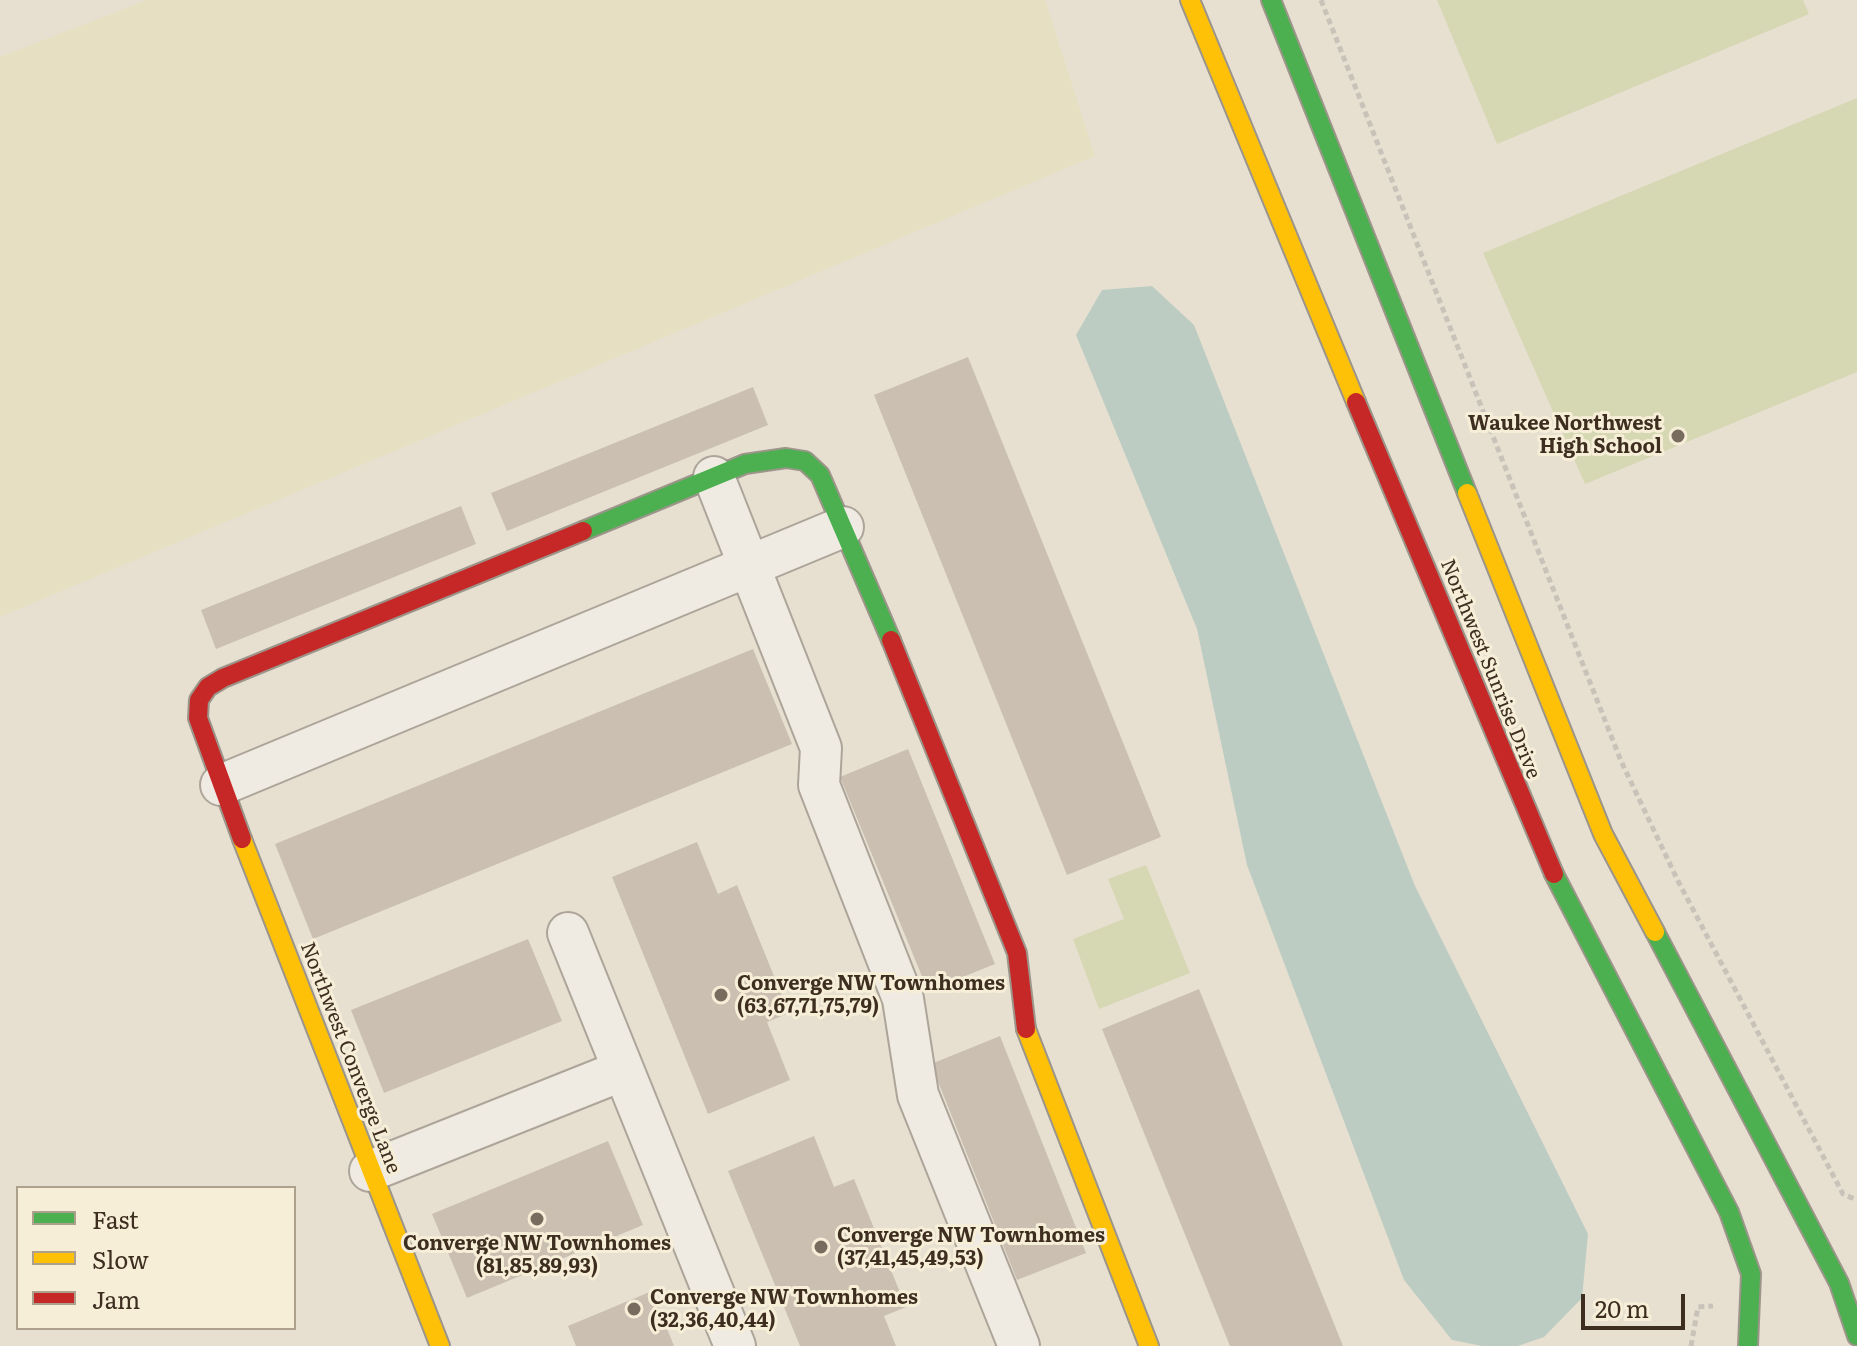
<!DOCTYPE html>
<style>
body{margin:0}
#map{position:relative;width:1857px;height:1346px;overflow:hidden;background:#e7e0d1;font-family:Literata,serif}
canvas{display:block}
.legend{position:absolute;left:16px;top:1186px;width:280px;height:144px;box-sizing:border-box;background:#f7eed8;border:2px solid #ada18e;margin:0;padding:10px 14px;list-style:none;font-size:24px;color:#3d2e20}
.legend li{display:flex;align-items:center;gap:16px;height:40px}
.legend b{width:40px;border:2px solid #ada18e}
.scale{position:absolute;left:1581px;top:1294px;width:104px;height:36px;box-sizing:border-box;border:4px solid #3d2e20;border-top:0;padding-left:10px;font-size:24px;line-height:28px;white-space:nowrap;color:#3d2e20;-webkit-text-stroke:6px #f7eed8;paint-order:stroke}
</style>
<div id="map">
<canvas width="1857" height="1346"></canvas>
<ul class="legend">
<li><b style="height:10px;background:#4caf50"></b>Fast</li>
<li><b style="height:10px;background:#ffc107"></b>Slow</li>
<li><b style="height:10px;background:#c62828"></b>Jam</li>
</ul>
<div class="scale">20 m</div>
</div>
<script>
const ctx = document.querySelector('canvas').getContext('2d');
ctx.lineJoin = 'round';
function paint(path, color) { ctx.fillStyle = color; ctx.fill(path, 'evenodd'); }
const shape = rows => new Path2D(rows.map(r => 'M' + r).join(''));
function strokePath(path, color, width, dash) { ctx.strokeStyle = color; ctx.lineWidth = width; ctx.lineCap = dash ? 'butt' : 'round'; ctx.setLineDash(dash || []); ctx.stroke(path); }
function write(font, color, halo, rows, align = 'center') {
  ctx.font = font + ' Literata,serif'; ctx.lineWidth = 6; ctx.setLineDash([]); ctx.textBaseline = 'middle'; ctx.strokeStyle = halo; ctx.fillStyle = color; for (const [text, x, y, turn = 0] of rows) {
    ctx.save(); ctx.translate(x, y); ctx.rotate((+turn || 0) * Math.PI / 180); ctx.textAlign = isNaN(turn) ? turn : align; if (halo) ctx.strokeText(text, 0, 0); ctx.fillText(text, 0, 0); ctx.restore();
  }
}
const farmland = shape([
 [147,0,1045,0,1095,156,0,617,0,57]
]);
const green = shape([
 [1437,0,1803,0,1809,14,1497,144],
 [1857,98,1857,372,1585,484,1483,253],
 [1146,865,1190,973,1099,1009,1073,939,1124,919,1108,879]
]);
const water = shape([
 [1152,286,1194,325,1415,886,1588,1234,1582,1298,1544,1337,1518,1346,1482,1346,1452,1340,1404,1280,1247,865,1197,629,1076,335,1102,290]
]);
const building = shape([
 [968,357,1161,837,1067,875,874,395],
 [753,387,768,425,507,531,491,493],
 [461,506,476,544,216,649,201,610],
 [753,649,792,744,313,939,275,844],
 [908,749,995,964,928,991,840,777],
 [697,842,718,894,737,885,789,1013,767,1022,790,1080,708,1114,612,877],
 [528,939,562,1021,384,1093,351,1010],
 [1199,989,1343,1346,1230,1346,1102,1029],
 [1000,1036,1086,1253,1017,1280,931,1064],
 [814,1136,834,1187,854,1179,906,1307,884,1316,896,1346,800,1346,728,1171],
 [608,1141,643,1225,467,1298,432,1214],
 [652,1291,674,1346,576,1346,568,1326]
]);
const path = shape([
 [1321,0,1621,761,1678,881,1843,1194,1857,1200],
 [1691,1346,1698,1307,1713,1306]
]);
const street = shape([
 [714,477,821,748,819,785,903,999,918,1095,1019,1346],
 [221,785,843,527],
 [568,933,735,1346],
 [370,1171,621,1071]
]);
const fast = shape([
 [1271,0,1467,493],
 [583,531,745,464,786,458,805,461,820,475,891,640],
 [1554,874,1729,1212,1751,1274,1748,1346],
 [1655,932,1839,1283,1857,1336]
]);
const slow = shape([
 [1190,0,1356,402],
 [1467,493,1603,834,1655,932],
 [242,839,440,1346],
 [1026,1029,1149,1346]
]);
const jam = shape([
 [1356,402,1554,874],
 [891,640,1017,953,1026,1029],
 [242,839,198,718,199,700,208,687,223,678,583,531]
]);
const markers = [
 [1678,436,8,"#786c5e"],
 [721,995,8,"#786c5e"],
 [537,1219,8,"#786c5e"],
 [821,1247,8,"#786c5e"],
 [634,1309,8,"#786c5e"]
];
const poiNames = [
 ["Waukee Northwest",1662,424,"right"],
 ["High School",1662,447,"right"],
 ["Converge NW Townhomes",737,984],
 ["(63,67,71,75,79)",737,1007],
 ["Converge NW Townhomes",837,1236],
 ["(37,41,45,49,53)",837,1259],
 ["Converge NW Townhomes",537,1244,"center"],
 ["(81,85,89,93)",537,1267,"center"],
 ["Converge NW Townhomes",650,1298],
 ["(32,36,40,44)",650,1321]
];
const streetNames = [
 ["Northwest Sunrise Drive",1490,669,68],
 ["Northwest Converge Lane",350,1058,69]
];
paint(farmland, '#e6dfc2');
paint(green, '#d6d7b3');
paint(water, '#bcccc2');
paint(building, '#cbbfb2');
strokePath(street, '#ada599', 44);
strokePath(fast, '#9c958a', 22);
strokePath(slow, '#9c958a', 22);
strokePath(jam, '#9c958a', 22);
strokePath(path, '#c8c2b9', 5, [6, 4]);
strokePath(street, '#efebe3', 40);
strokePath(fast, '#4caf50', 18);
strokePath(slow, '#ffc107', 18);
strokePath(jam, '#c62828', 18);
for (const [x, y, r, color] of markers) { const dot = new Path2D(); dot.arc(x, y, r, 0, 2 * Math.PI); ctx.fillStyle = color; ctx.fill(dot); strokePath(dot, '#f7eed8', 3); }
write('bold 20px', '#3d2e20', '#f7eed8', poiNames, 'left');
write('20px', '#3d2e20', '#f7eed8', streetNames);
</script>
